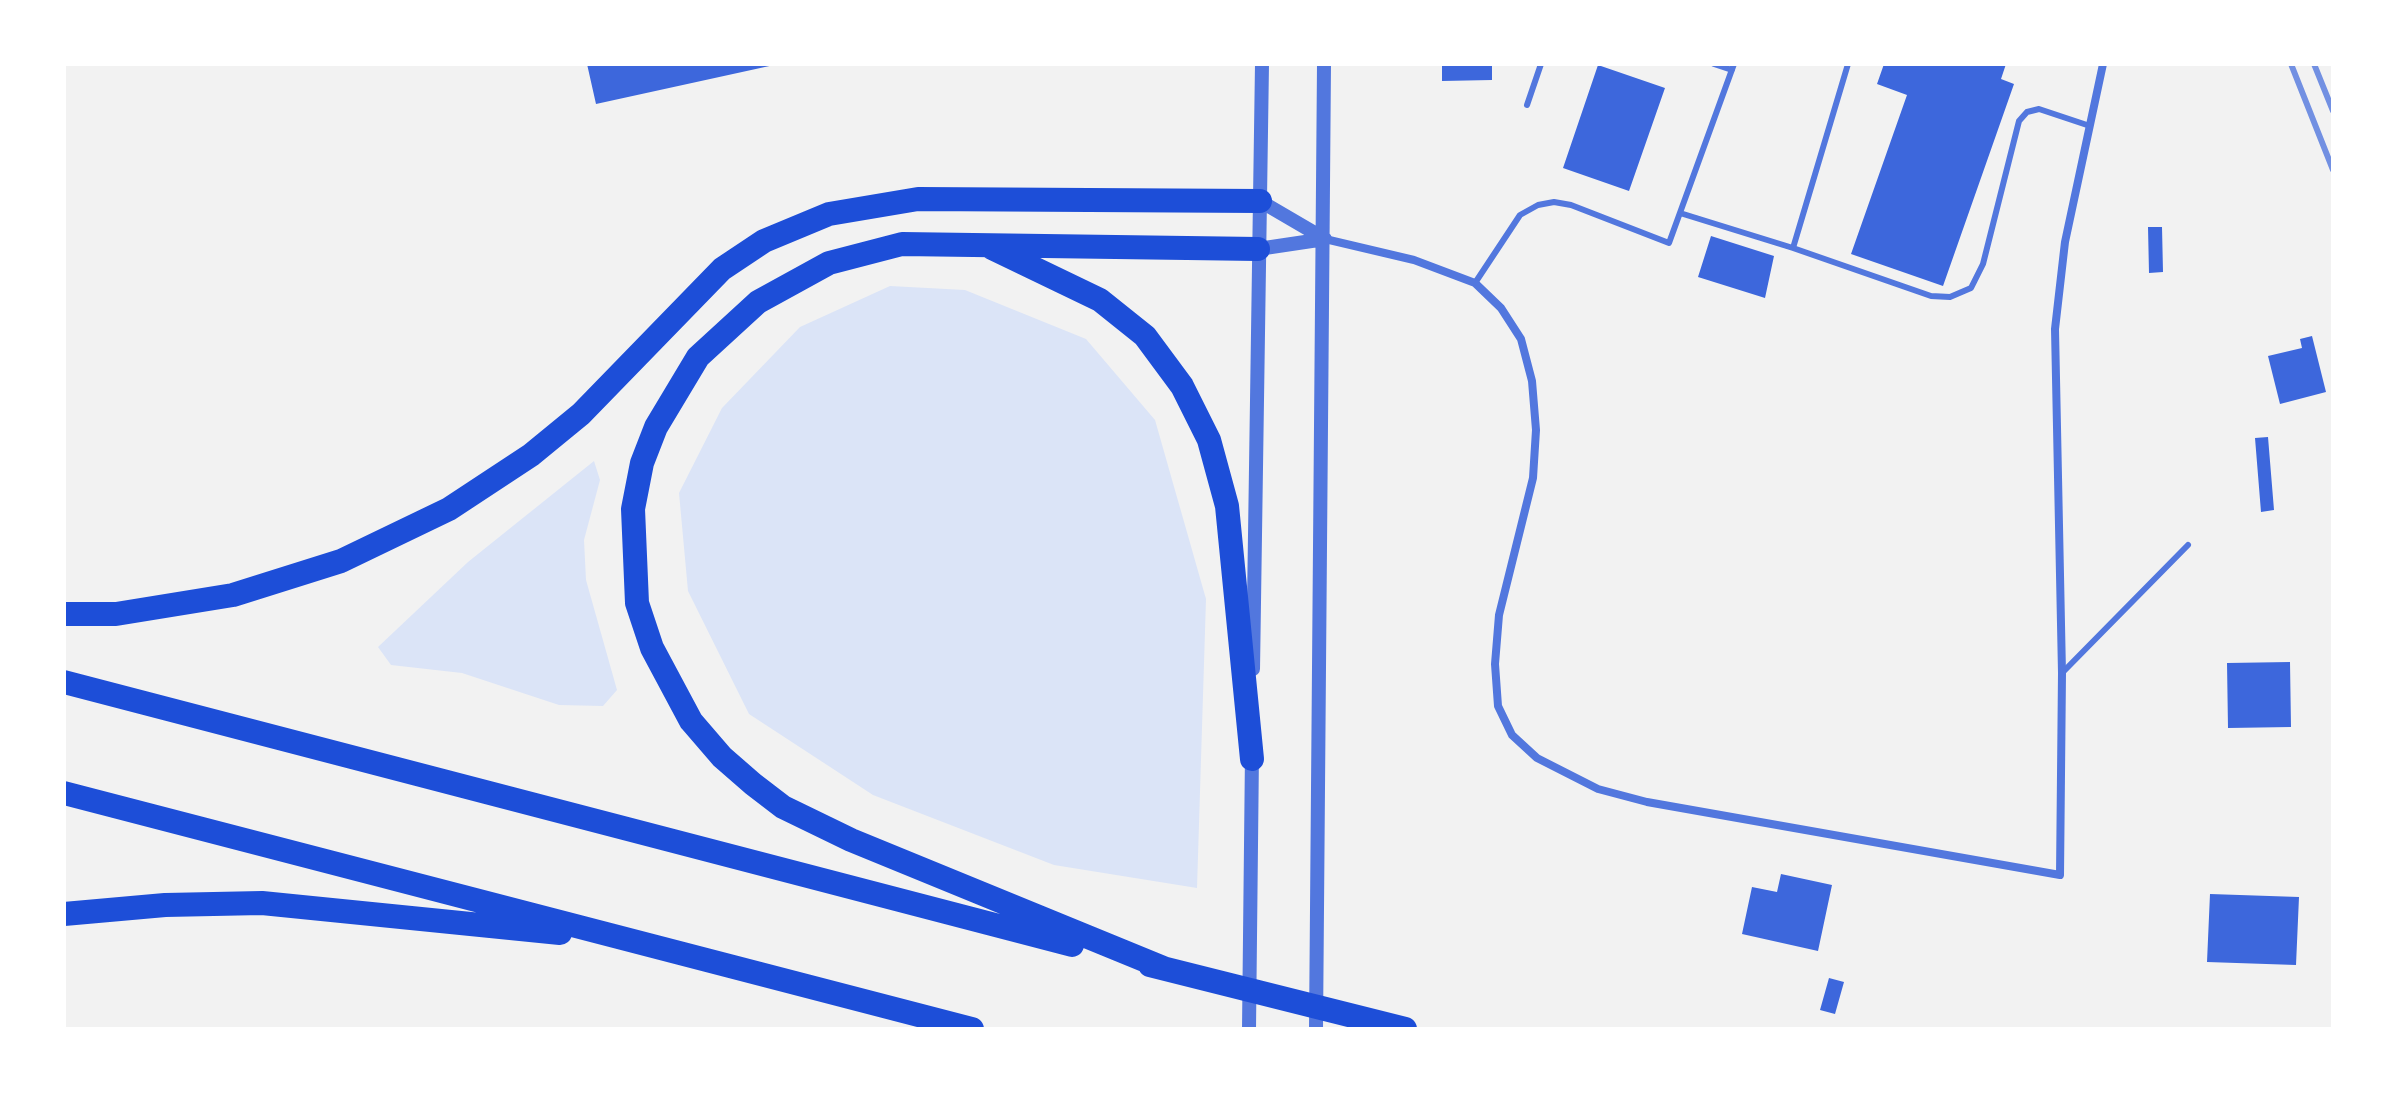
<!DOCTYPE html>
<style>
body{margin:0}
#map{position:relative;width:2397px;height:1093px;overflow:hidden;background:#f2f2f2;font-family:"Sofia Sans Condensed",sans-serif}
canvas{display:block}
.frame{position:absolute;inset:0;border:66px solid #fff;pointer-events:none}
</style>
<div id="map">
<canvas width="2397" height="1093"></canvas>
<div class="frame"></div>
</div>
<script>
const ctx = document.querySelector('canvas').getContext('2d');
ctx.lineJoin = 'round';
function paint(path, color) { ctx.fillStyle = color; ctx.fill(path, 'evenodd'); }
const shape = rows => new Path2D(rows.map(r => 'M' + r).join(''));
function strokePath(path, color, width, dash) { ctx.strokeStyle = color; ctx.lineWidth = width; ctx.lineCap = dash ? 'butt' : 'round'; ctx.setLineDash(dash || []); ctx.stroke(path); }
const green = shape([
 [890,286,965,290,1086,339,1155,420,1206,599,1197,888,1054,865,873,795,749,714,688,591,679,493,722,408,800,327],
 [594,461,600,480,584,540,586,580,617,690,603,706,559,705,462,673,391,665,378,647,468,562]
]);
const building = shape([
 [587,64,774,64,774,65,596,104],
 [1442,64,1492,64,1492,80,1442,81],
 [1884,64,2006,64,2001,79,2014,84,1943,286,1851,254,1907,95,1877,84],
 [1598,65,1665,88,1629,191,1563,168],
 [2148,227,2162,227,2163,272,2149,273],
 [1711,236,1774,256,1765,298,1698,277],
 [2312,336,2326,392,2280,404,2268,356,2302,348,2300,339],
 [2268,437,2274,510,2261,512,2255,438],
 [2290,662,2291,727,2228,728,2227,663],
 [1781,874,1832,885,1818,951,1742,934,1752,887,1777,892],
 [2210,894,2299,897,2296,965,2207,962],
 [1829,978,1844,982,1835,1014,1820,1010]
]);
const service = shape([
 [1714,64,1732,70],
 [1527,105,1541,64],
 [1680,213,1793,248,1848,64],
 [1793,248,1931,296,1950,297,1971,288,1983,264,2019,121,2027,112,2039,109,2090,126],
 [1475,283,1520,215,1538,205,1554,202,1571,205,1669,243,1734,64],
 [2062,673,2188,545]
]);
const minor = shape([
 [1325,239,1414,260,1475,283,1501,308,1521,339,1532,381,1536,430,1533,478,1499,615,1495,664,1498,706,1512,735,1537,758,1598,789,1647,802,2060,875,2062,673,2055,329,2065,242,2103,64]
]);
const tertiary = shape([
 [1260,201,1325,239],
 [1258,249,1325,239],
 [1253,669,1262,64],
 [1249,1029,1252,753],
 [1316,1029,1324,64]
]);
const motorway = shape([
 [992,248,1100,300,1145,336,1182,386,1209,440,1227,506,1252,759],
 [64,614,116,614,233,595,341,561,449,509,531,455,581,414,722,269,764,241,829,214,918,199,1260,201],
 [64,682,1072,945],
 [64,793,972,1029],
 [64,914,165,905,262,903,560,933],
 [1150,965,1405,1029],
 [1166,969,851,840,783,807,753,784,722,757,691,721,652,648,637,603,633,509,642,463,656,427,698,357,758,302,829,263,902,244,1258,249]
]);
const rail = shape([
 [2291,64,2333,170],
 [2314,64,2333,111]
]);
paint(green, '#dbe4f7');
paint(building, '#3d67dc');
strokePath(service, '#5277de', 6);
strokePath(minor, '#5277de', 8);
strokePath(tertiary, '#5277de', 14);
strokePath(motorway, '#1d4ed8', 24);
strokePath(rail, '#7290e2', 6);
</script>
